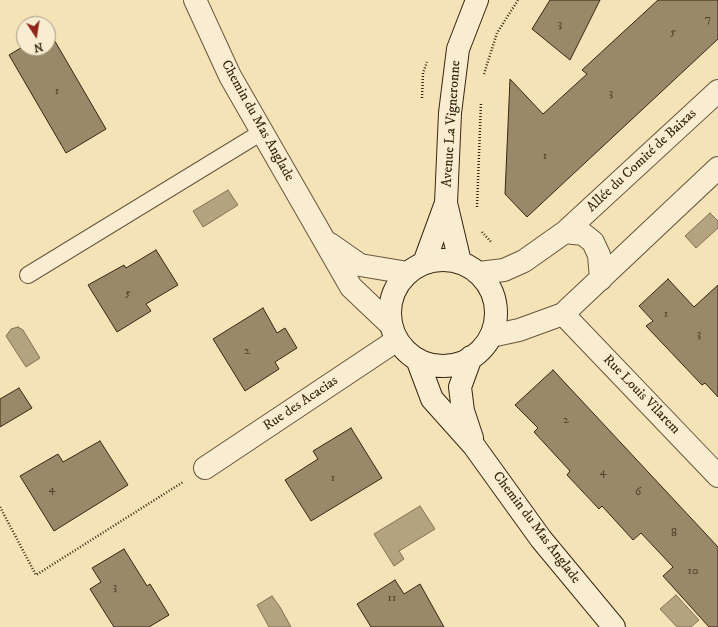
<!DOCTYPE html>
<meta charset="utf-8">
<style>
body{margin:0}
#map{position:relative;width:718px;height:627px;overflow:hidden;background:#f5e3b7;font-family:"IM FELL DW Pica",serif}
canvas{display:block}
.north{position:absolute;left:16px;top:16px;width:40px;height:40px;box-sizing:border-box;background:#f8edd0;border:1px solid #aa9e84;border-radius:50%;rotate:168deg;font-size:11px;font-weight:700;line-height:16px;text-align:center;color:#362713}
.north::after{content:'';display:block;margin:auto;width:14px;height:18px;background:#8f2418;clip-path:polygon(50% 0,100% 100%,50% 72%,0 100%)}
</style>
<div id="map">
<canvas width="718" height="627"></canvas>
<div class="north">N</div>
</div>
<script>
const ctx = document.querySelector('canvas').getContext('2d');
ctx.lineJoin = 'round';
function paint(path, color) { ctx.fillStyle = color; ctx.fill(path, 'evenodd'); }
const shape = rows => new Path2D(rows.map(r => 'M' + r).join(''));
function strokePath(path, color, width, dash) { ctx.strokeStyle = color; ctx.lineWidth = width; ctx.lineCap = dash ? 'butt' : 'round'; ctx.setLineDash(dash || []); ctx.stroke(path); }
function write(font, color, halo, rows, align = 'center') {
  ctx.font = font + ' "IM FELL DW Pica",serif'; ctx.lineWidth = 3; ctx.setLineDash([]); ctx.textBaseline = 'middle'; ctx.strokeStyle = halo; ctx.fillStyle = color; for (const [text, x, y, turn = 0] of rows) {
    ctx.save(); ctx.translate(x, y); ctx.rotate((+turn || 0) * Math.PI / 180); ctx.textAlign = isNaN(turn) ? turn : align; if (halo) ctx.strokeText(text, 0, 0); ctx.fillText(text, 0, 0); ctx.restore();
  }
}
const water = shape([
 [228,190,238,205,203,227,193,211,228,190],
 [710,213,718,221,718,228,696,248,685,236,710,213],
 [18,327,23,330,40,358,26,367,6,336,11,329,18,327],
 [420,506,435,529,399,551,404,559,394,566,374,534,420,506],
 [676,595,699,620,691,627,677,627,660,609,676,595],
 [272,596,280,607,291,627,269,627,257,605,272,596]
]);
const building = shape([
 [550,0,600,0,570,60,532,29,550,0],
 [658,0,718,0,718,39,527,217,505,194,510,79,543,114,587,74,582,70,658,0],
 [49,31,106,129,66,153,9,55,24,46,24,48,48,48,49,31],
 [156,250,178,285,146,304,151,311,117,332,88,285,124,265,126,268,156,250],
 [668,279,694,307,718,285,718,397,705,383,702,385,646,326,653,321,639,306,668,279],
 [263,308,277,333,285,328,297,348,275,362,279,369,245,391,213,339,263,308],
 [553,370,718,547,718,627,709,627,663,576,673,567,641,533,633,540,602,506,599,509,567,475,570,471,534,432,538,428,515,405,553,370],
 [19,388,32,408,0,427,0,399,19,388],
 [351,428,382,478,311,521,285,480,318,459,313,451,351,428],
 [100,441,128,485,54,531,20,476,58,454,63,462,100,441],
 [124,549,147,586,150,584,169,615,149,627,114,627,90,589,101,582,92,568,124,549],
 [395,580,404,594,420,584,444,627,371,627,357,604,395,580]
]);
const path = shape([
 [484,74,497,33,518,0],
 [422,98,423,73,427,62],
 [477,207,481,102],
 [482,232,492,243],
 [0,507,36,575,183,482]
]);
const lane = shape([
 [28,275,262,132]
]);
const street = shape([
 [195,0,230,76,351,287,391,325],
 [565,232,583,234,593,242,599,255,601,279],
 [330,244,360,265,408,273],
 [479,273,504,270,524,261,565,232,718,91],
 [563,314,718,476],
 [491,336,519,330,563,314,718,168],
 [205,468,397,340]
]);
const secondary = shape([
 '390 313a53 53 0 1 1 106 0a53 53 0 1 1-106 0Z',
 [460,262,446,203,450,113,458,49,477,0],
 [424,263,446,203],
 [471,357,460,387,463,411,472,438],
 [417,359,432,399,474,446,541,539,614,627]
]);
const numberNames = [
 ["7",708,20],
 ["3",560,25],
 ["5",673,33],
 ["1",57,92],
 ["3",611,94],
 ["1",545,157],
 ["5",128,294],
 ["1",666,315],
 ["3",699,335],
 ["2",247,352],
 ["2",566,421],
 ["4",603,473],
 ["1",333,479],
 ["4",52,490],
 ["6",638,493],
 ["8",674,534],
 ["10",693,572],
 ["3",115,588],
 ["11",392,599]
];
const streetNames = [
 ["Chemin du Mas Anglade",257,121,61],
 ["Avenue La Vigneronne",452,124,-86],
 ["Allée du Comité de Baixas",642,161,-43],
 ["Rue Louis Vilarem",641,395,46],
 ["Rue des Acacias",301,404,-34],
 ["Chemin du Mas Anglade",536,528,53]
];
paint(water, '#b4a37f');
strokePath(water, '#827154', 1);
paint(building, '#998968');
strokePath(building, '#362713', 1);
strokePath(lane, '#66563c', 18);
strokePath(street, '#66563c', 24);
strokePath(secondary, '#362713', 24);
strokePath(path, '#362713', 2.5, [1, 2]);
strokePath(lane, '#f8edd0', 16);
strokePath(street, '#f8edd0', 22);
strokePath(secondary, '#f8edd0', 22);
write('12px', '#4f4028', null, numberNames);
write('14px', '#362713', '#f8edd0', streetNames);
</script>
